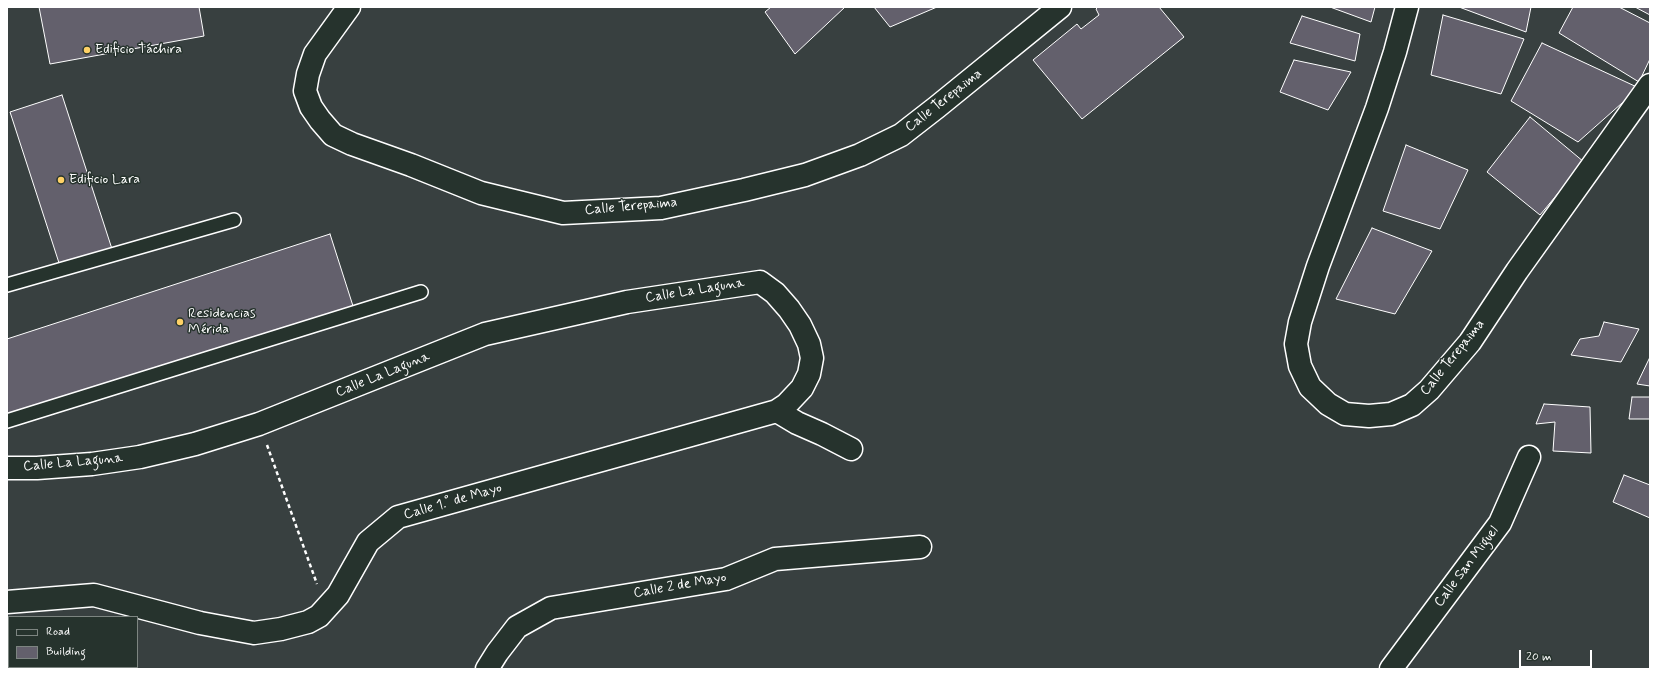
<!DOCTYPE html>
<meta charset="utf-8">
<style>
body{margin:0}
#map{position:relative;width:1657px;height:676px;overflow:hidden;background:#384040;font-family:Mynerve,sans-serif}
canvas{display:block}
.frame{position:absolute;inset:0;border:8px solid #fff;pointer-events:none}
.legend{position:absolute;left:8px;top:616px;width:130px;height:52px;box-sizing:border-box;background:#26332d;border:1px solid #7d8581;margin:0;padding:5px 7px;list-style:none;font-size:12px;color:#fff}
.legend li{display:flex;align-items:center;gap:8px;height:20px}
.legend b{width:20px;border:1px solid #7d8581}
.scale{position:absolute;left:1519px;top:650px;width:73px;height:18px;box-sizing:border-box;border:2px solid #fff;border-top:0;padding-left:5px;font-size:12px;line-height:14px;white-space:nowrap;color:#fff;-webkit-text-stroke:3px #26332d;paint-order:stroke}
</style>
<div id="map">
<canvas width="1657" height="676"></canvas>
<div class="frame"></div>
<ul class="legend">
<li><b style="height:5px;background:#26332d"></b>Road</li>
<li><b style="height:11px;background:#63606c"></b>Building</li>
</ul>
<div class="scale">20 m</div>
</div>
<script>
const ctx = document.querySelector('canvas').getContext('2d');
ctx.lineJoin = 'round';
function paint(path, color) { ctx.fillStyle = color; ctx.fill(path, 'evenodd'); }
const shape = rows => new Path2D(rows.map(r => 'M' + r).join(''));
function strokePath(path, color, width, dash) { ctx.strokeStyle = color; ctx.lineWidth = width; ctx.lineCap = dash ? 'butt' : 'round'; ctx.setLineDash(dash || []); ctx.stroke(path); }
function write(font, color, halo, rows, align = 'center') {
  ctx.font = font + ' Mynerve,sans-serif'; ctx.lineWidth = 3; ctx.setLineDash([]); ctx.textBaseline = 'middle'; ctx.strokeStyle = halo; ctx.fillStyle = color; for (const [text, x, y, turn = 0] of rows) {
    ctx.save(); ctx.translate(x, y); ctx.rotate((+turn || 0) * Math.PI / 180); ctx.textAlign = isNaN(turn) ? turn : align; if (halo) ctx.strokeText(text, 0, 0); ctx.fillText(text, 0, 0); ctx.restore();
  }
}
const building = shape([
 [39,7,199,7,204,36,50,64,39,7],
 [771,7,845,7,795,54,765,12,771,7],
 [874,7,937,7,890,27,874,7],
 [1098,7,1159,7,1184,37,1082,119,1033,60,1077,24,1081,29,1099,15,1096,9,1098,7],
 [1330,7,1375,7,1371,22,1330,7],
 [1459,7,1531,7,1526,32,1459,7],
 [1573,7,1619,7,1650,23,1650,59,1639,82,1559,33,1573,7],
 [1635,7,1650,7,1650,15,1635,7],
 [1443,15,1524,39,1501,94,1431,75,1443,15],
 [1302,16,1360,34,1355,61,1290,43,1302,16],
 [1542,43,1639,88,1578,142,1511,101,1542,43],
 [1294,60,1351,72,1328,110,1280,92,1294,60],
 [62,95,112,249,60,266,10,112,62,95],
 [1530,117,1584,162,1540,215,1487,172,1530,117],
 [1406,145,1468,170,1440,229,1383,211,1406,145],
 [1372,228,1432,251,1395,314,1336,299,1372,228],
 [330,234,353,306,7,418,7,339,330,234],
 [1604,322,1639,329,1621,362,1571,355,1580,339,1599,336,1604,322],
 [1650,357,1650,386,1637,384,1650,357],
 [1632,397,1650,397,1650,419,1629,419,1632,397],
 [1544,404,1590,407,1591,453,1553,451,1555,422,1536,424,1544,404],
 [1624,475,1650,485,1650,518,1613,502,1624,475]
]);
const path = shape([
 [267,445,317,584]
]);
const lane = shape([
 [7,285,234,220],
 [7,421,421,292]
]);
const street = shape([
 [349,7,315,54,308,74,305,91,311,107,320,120,333,135,352,144,411,165,481,193,563,213,661,208,744,190,805,175,860,155,901,135,937,107,1060,7],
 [1407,7,1395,52,1377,108,1318,266,1300,322,1296,344,1300,366,1310,387,1328,404,1345,414,1369,416,1391,414,1412,405,1429,390,1470,342,1517,271,1650,85],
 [7,468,37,468,92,464,140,457,195,444,259,424,485,334,627,302,760,282,775,293,789,309,800,325,809,344,812,358,809,374,802,388,786,405,777,411,797,423,822,434,851,449],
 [7,602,94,595,200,623,254,633,281,629,308,622,319,616,338,595,368,542,398,517,777,411],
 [487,669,497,653,517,627,551,608,726,579,775,559,920,547],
 [1391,669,1500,523,1529,457]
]);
const markers = [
 [87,50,4,"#ffd166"],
 [61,180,4,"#ffd166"],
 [180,322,4,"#ffd166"]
];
const poiNames = [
 ["Edificio Táchira",95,50],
 ["Edificio Lara",69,180],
 ["Residencias",188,314],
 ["Mérida",188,330]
];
const streetNames = [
 ["Calle Terepaima",944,101,-38],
 ["Calle Terepaima",631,207,-5],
 ["Calle La Laguna",695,291,-9],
 ["Calle Terepaima",1453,358,-51],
 ["Calle La Laguna",383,375,-22],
 ["Calle La Laguna",73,463,-5],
 ["Calle 1.° de Mayo",453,502,-16],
 ["Calle San Miguel",1467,567,-53],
 ["Calle 2 de Mayo",680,586,-10]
];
paint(building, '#63606c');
strokePath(building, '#fff', 1);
strokePath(lane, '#fff', 16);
strokePath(street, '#fff', 25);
strokePath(path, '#fff', 2.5, [4, 3]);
strokePath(lane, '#26332d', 13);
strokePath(street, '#26332d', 22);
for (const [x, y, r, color] of markers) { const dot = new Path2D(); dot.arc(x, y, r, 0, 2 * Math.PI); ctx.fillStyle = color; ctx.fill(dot); strokePath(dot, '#26332d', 1.5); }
write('14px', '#fff', '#26332d', poiNames, 'left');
write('14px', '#fff', '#26332d', streetNames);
</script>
